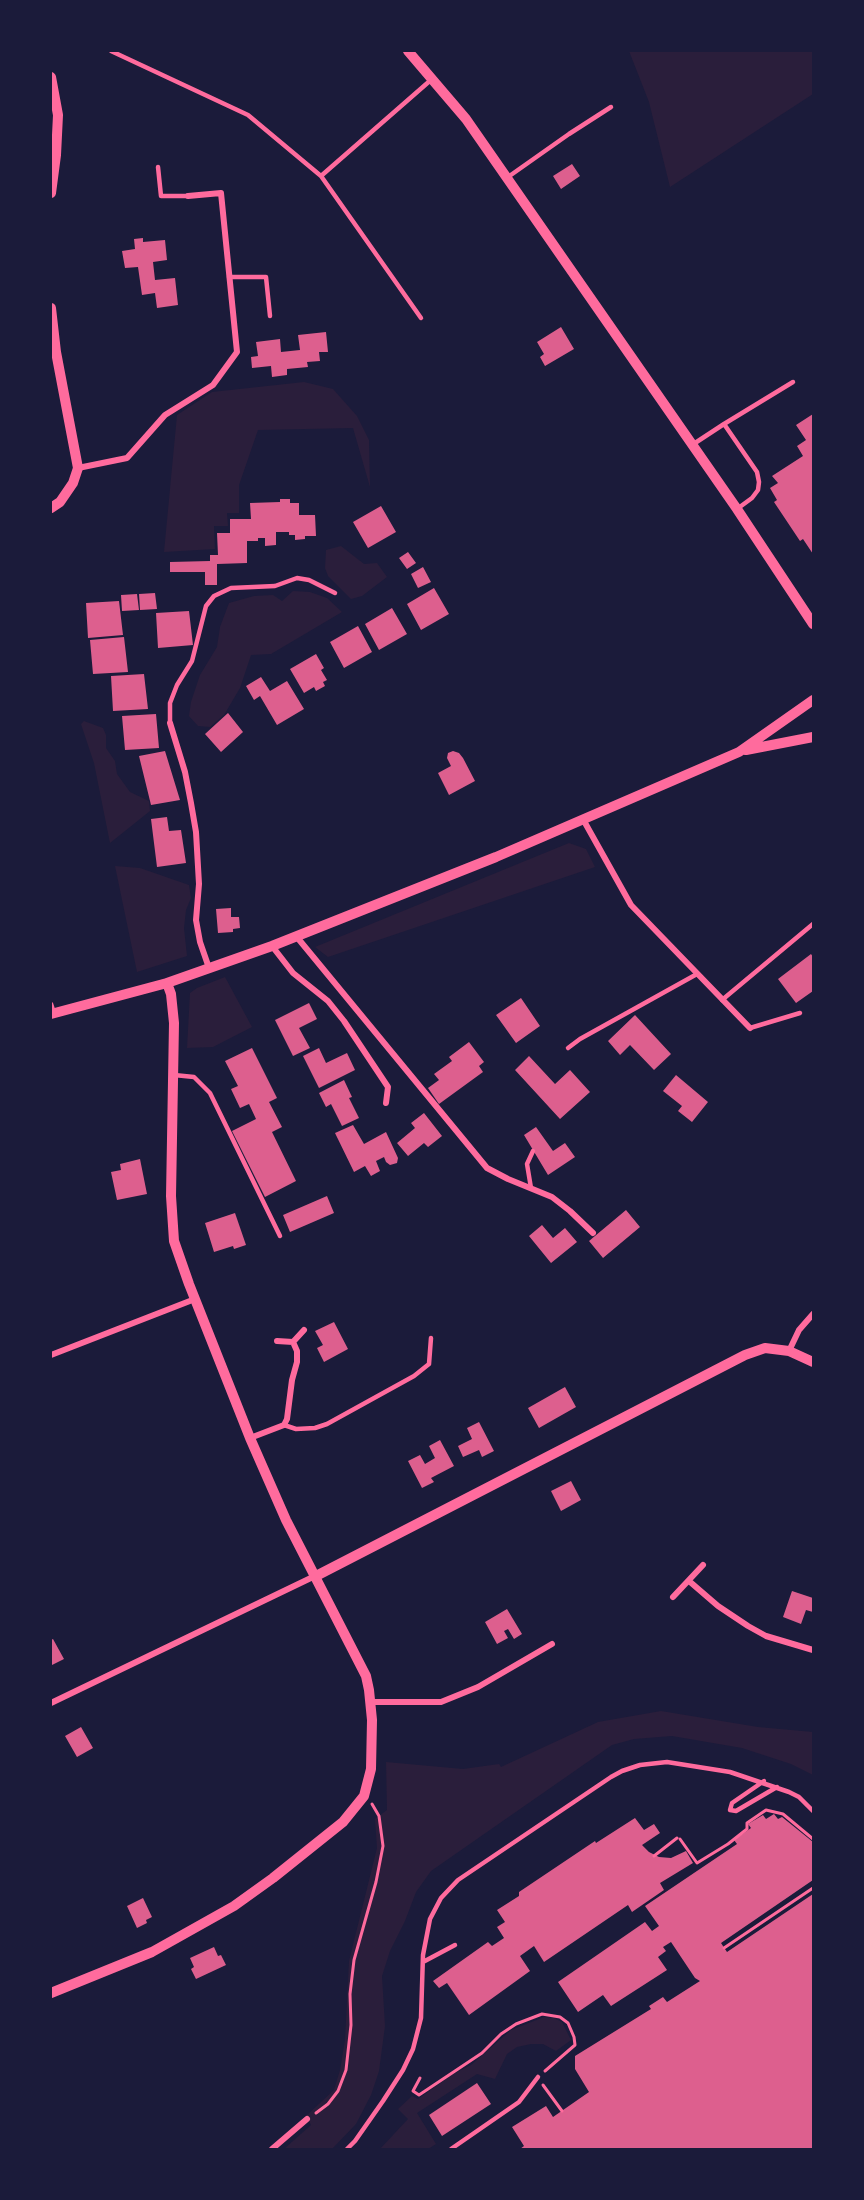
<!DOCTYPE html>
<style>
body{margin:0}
#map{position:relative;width:864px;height:2200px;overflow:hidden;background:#1b1b3a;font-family:"Playfair Display",serif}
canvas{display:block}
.frame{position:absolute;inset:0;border:52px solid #1b1b3a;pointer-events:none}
</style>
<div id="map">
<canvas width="864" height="2200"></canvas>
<div class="frame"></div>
</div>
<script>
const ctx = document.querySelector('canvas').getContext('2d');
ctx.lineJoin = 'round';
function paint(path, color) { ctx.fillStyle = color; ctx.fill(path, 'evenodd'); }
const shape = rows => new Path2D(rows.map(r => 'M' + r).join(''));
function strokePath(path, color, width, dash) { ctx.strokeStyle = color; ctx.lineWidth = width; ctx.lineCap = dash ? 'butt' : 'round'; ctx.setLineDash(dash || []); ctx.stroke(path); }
const green = shape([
 [629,51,813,51,813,94,670,187,649,102],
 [304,382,333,389,357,416,369,440,370,487,353,428,258,430,239,485,239,513,227,513,228,526,214,526,215,549,164,552,177,415,212,392],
 [341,546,364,564,377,563,387,577,362,596,351,599,328,576,325,568,326,550],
 [293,591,310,592,327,598,342,612,271,654,251,655,240,688,224,715,210,727,198,726,189,716,191,702,200,675,217,647,220,627,229,603,254,596,273,595,282,601],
 [84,721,103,728,106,735,106,748,115,761,117,774,130,792,149,801,150,811,110,843,94,763,81,724],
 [569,843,586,849,595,867,328,957,315,947],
 [115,866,140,868,189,885,191,898,186,910,184,928,187,956,137,972],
 [225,977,252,1027,213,1047,187,1048,190,993,197,988],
 [661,1711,758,1727,813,1732,813,1775,791,1764,742,1748,672,1736,634,1739,612,1745,431,1871,416,1892,405,1921,390,1951,382,1976,385,2026,379,2071,371,2095,356,2124,332,2149,284,2149,311,2125,306,2116,334,2090,340,2070,345,2040,349,1961,377,1848,375,1819,387,1810,386,1762,463,1769,499,1764,501,1767,598,1722],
 [544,2017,554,2018,562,2022,571,2040,556,2051,543,2044,531,2044,517,2047,507,2054,495,2079,477,2074,417,2113,436,2144,428,2149,380,2149,408,2119,398,2109,412,2096,418,2099,453,2074,471,2065,511,2030]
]);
const building = shape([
 [572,164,580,176,561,189,553,176],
 [143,238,143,242,165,240,167,260,153,262,155,280,175,278,178,305,157,308,155,293,142,295,138,267,125,268,122,251,135,249,134,239],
 [561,327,574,349,545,366,540,357,544,354,537,342],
 [326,332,328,352,319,352,320,361,307,362,308,367,287,369,287,375,272,377,271,366,252,368,251,357,258,356,256,342,280,339,281,352,300,350,298,335],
 [813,414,813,554,803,539,800,541,774,502,777,500,770,488,778,483,772,476,803,456,797,446,806,440,796,425],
 [280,499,290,499,290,503,299,503,299,515,315,515,316,536,305,536,305,539,295,540,295,535,289,535,289,532,276,532,276,545,265,546,265,538,258,538,258,541,247,541,247,563,217,564,217,585,205,585,205,572,170,572,170,562,210,561,210,555,218,555,217,533,230,533,230,519,251,519,250,503,280,502],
 [381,506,396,532,368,548,353,522],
 [408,552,416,563,407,569,399,558],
 [423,567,431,582,418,588,411,574],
 [434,588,449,614,421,630,407,604],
 [155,593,157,609,140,610,139,594],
 [137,594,139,610,122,611,121,595],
 [119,601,123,635,88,638,86,603],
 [392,608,407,634,379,650,365,624],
 [189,611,193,645,158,648,156,613],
 [358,626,372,652,344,668,330,642],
 [124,637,128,672,93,674,90,640],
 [316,654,324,668,321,670,327,680,323,682,325,686,316,691,314,687,304,693,290,669],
 [144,674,148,709,113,711,111,676],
 [261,677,270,691,287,681,304,709,277,725,260,696,254,700,246,686],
 [228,713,243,732,221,752,205,734],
 [156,714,159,748,125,750,122,716],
 [165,751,180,800,151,805,139,756],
 [453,751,459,753,463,758,475,781,449,795,438,773,451,766,447,758,448,753],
 [167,817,169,831,181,830,186,863,157,867,151,819],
 [231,908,231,917,239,917,240,928,233,929,233,932,218,933,216,909],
 [811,954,813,957,813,991,796,1003,778,979],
 [521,998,540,1026,516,1043,496,1015],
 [309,1003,317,1019,299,1028,310,1048,293,1056,275,1020],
 [635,1015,671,1054,654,1070,630,1045,620,1055,608,1041],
 [469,1042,484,1062,479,1066,483,1072,439,1104,428,1088,439,1080,434,1074,452,1061,449,1057],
 [252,1048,277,1098,269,1102,282,1127,272,1132,296,1181,265,1197,232,1131,256,1119,249,1104,240,1108,231,1089,238,1086,225,1061],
 [319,1048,326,1063,347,1053,355,1070,319,1088,303,1056],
 [529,1056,555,1084,570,1070,590,1092,560,1119,515,1070],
 [676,1075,708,1102,692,1122,678,1111,682,1106,663,1091],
 [344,1080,352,1097,349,1098,359,1118,342,1126,331,1104,326,1107,319,1093],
 [424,1113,442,1136,428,1147,424,1143,408,1156,397,1143,415,1128,411,1123],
 [353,1125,364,1144,386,1132,398,1158,397,1163,390,1165,386,1162,384,1157,376,1161,380,1171,371,1176,365,1166,354,1172,335,1133],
 [536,1127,553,1151,565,1143,575,1157,548,1175,524,1135],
 [140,1159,147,1194,117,1200,111,1172,121,1170,120,1164],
 [327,1196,334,1213,290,1232,283,1215],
 [626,1210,640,1227,603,1258,589,1241],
 [235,1213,246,1245,234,1249,233,1246,214,1252,205,1223],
 [542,1225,553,1238,565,1228,577,1242,551,1263,529,1236],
 [334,1322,348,1349,324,1362,317,1348,323,1345,315,1331],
 [565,1387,576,1407,539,1428,528,1408],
 [479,1422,494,1451,482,1457,479,1450,463,1457,458,1446,472,1439,467,1428],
 [440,1440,454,1466,431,1478,434,1482,422,1488,408,1461,420,1455,425,1464,435,1458,429,1446],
 [571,1481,581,1500,561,1511,551,1491],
 [792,1591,813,1598,813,1612,806,1610,801,1624,783,1617],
 [507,1609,522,1634,514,1639,508,1629,504,1631,508,1638,497,1644,485,1622],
 [53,1639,64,1659,52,1665,51,1640],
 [81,1727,93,1748,77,1757,65,1736],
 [774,1814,778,1819,782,1817,813,1842,813,1880,721,1943,727,1952,813,1894,813,2149,520,2149,524,2146,512,2127,546,2106,553,2117,589,2092,575,2069,575,2056,651,2009,649,2006,663,1997,667,2002,700,1981,695,1978,671,1942,663,1947,666,1951,658,1957,667,1970,611,2006,603,1995,578,2012,558,1982,645,1922,652,1931,659,1926,645,1906,737,1844,734,1840,751,1828,748,1824,763,1815,766,1819],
 [635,1818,644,1830,654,1824,660,1833,642,1845,649,1852,659,1857,671,1858,686,1851,693,1863,660,1883,664,1890,632,1912,628,1905,544,1962,534,1946,520,1956,530,1971,469,2015,447,1983,439,1988,433,1981,488,1942,492,1946,504,1938,497,1927,505,1922,497,1910,519,1896,519,1892,595,1841,596,1843],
 [143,1898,152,1917,146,1920,147,1923,137,1928,127,1906],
 [214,1947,218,1956,221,1955,226,1965,196,1979,191,1969,194,1967,190,1958],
 [477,2083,491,2104,442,2136,429,2115]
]);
const path = shape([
 [680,1839,697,1863,728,1844,747,1829,747,1823,766,1810,783,1814,813,1839],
 [654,1856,677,1838],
 [724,1948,813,1888],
 [420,2078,413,2091,419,2095,482,2053,501,2034,516,2024,542,2014,560,2017,568,2023,574,2037,575,2045,545,2071],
 [543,2085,562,2111],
 [316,2113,328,2104,338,2091,346,2070,351,2025,350,1994,354,1960,376,1882,383,1846,379,1816,372,1804]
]);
const service = shape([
 [111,51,248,115,321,176,421,318],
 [158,167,161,196,188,196],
 [321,176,432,79],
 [508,177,569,134,611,107],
 [229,277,266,277,270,316],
 [724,424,793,382],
 [692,445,724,424,757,472,759,482,758,490,752,498,737,509],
 [170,723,170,703,177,685,192,661,206,606,214,596,231,588,275,586,297,578,309,580,335,593],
 [722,1000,813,924],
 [51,1004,54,1013],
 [750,1028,800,1013],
 [568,1048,580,1039,697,974],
 [174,1075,194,1077,210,1093,280,1236],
 [531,1188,527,1164,533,1151],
 [284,1425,296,1429,315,1428,327,1424,414,1376,429,1364,431,1338],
 [764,1781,732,1803,730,1810,736,1811,777,1787],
 [423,1962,455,1945],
 [347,2149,355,2141,383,2101,403,2070,413,2049,421,2018,423,1955,430,1919,441,1898,458,1880,611,1777,622,1771,640,1765,667,1762,730,1772,789,1792,799,1797,813,1811],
 [451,2149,519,2102,538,2077]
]);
const minor = shape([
 [78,468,127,458,165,415,213,385,237,352,221,193,188,196],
 [170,723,185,772,191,803,196,832,199,884,196,920,200,942,209,968],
 [584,821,631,905,750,1028],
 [296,936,487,1168,508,1179,552,1197,570,1211,593,1233],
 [272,946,293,973,328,1001,344,1021,388,1087,386,1103],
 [277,1341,293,1342,304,1330],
 [789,1351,799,1330,813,1314],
 [51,1355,195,1299],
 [250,1438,284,1425,287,1419,292,1380,297,1362,297,1351,293,1342],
 [689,1581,718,1606,748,1626,766,1636,813,1650],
 [673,1597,703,1565],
 [371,1702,441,1702,478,1687,552,1644],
 [51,1703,315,1576],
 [272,2149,307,2119]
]);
const tertiary = shape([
 [408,51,466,119,737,509,813,624],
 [51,77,58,115,56,155,51,193],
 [51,308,56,352,78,468,73,483,60,502,51,508],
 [746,750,813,737],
 [51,1014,167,983,272,946,496,857,739,752,813,700],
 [316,1576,745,1355,765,1348,789,1351,813,1362],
 [51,1993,152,1952,234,1906,273,1878,343,1822,364,1796,371,1769,372,1720,369,1690,366,1676,286,1520,250,1438,189,1284,174,1241,171,1196,174,1023,171,994,167,983]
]);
paint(green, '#2a1e3b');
paint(building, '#dd5f8e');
strokePath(path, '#ff6b9d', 3);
strokePath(service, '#ff6b9d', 4.5);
strokePath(minor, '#ff6b9d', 6);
strokePath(tertiary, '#ff6b9d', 10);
</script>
